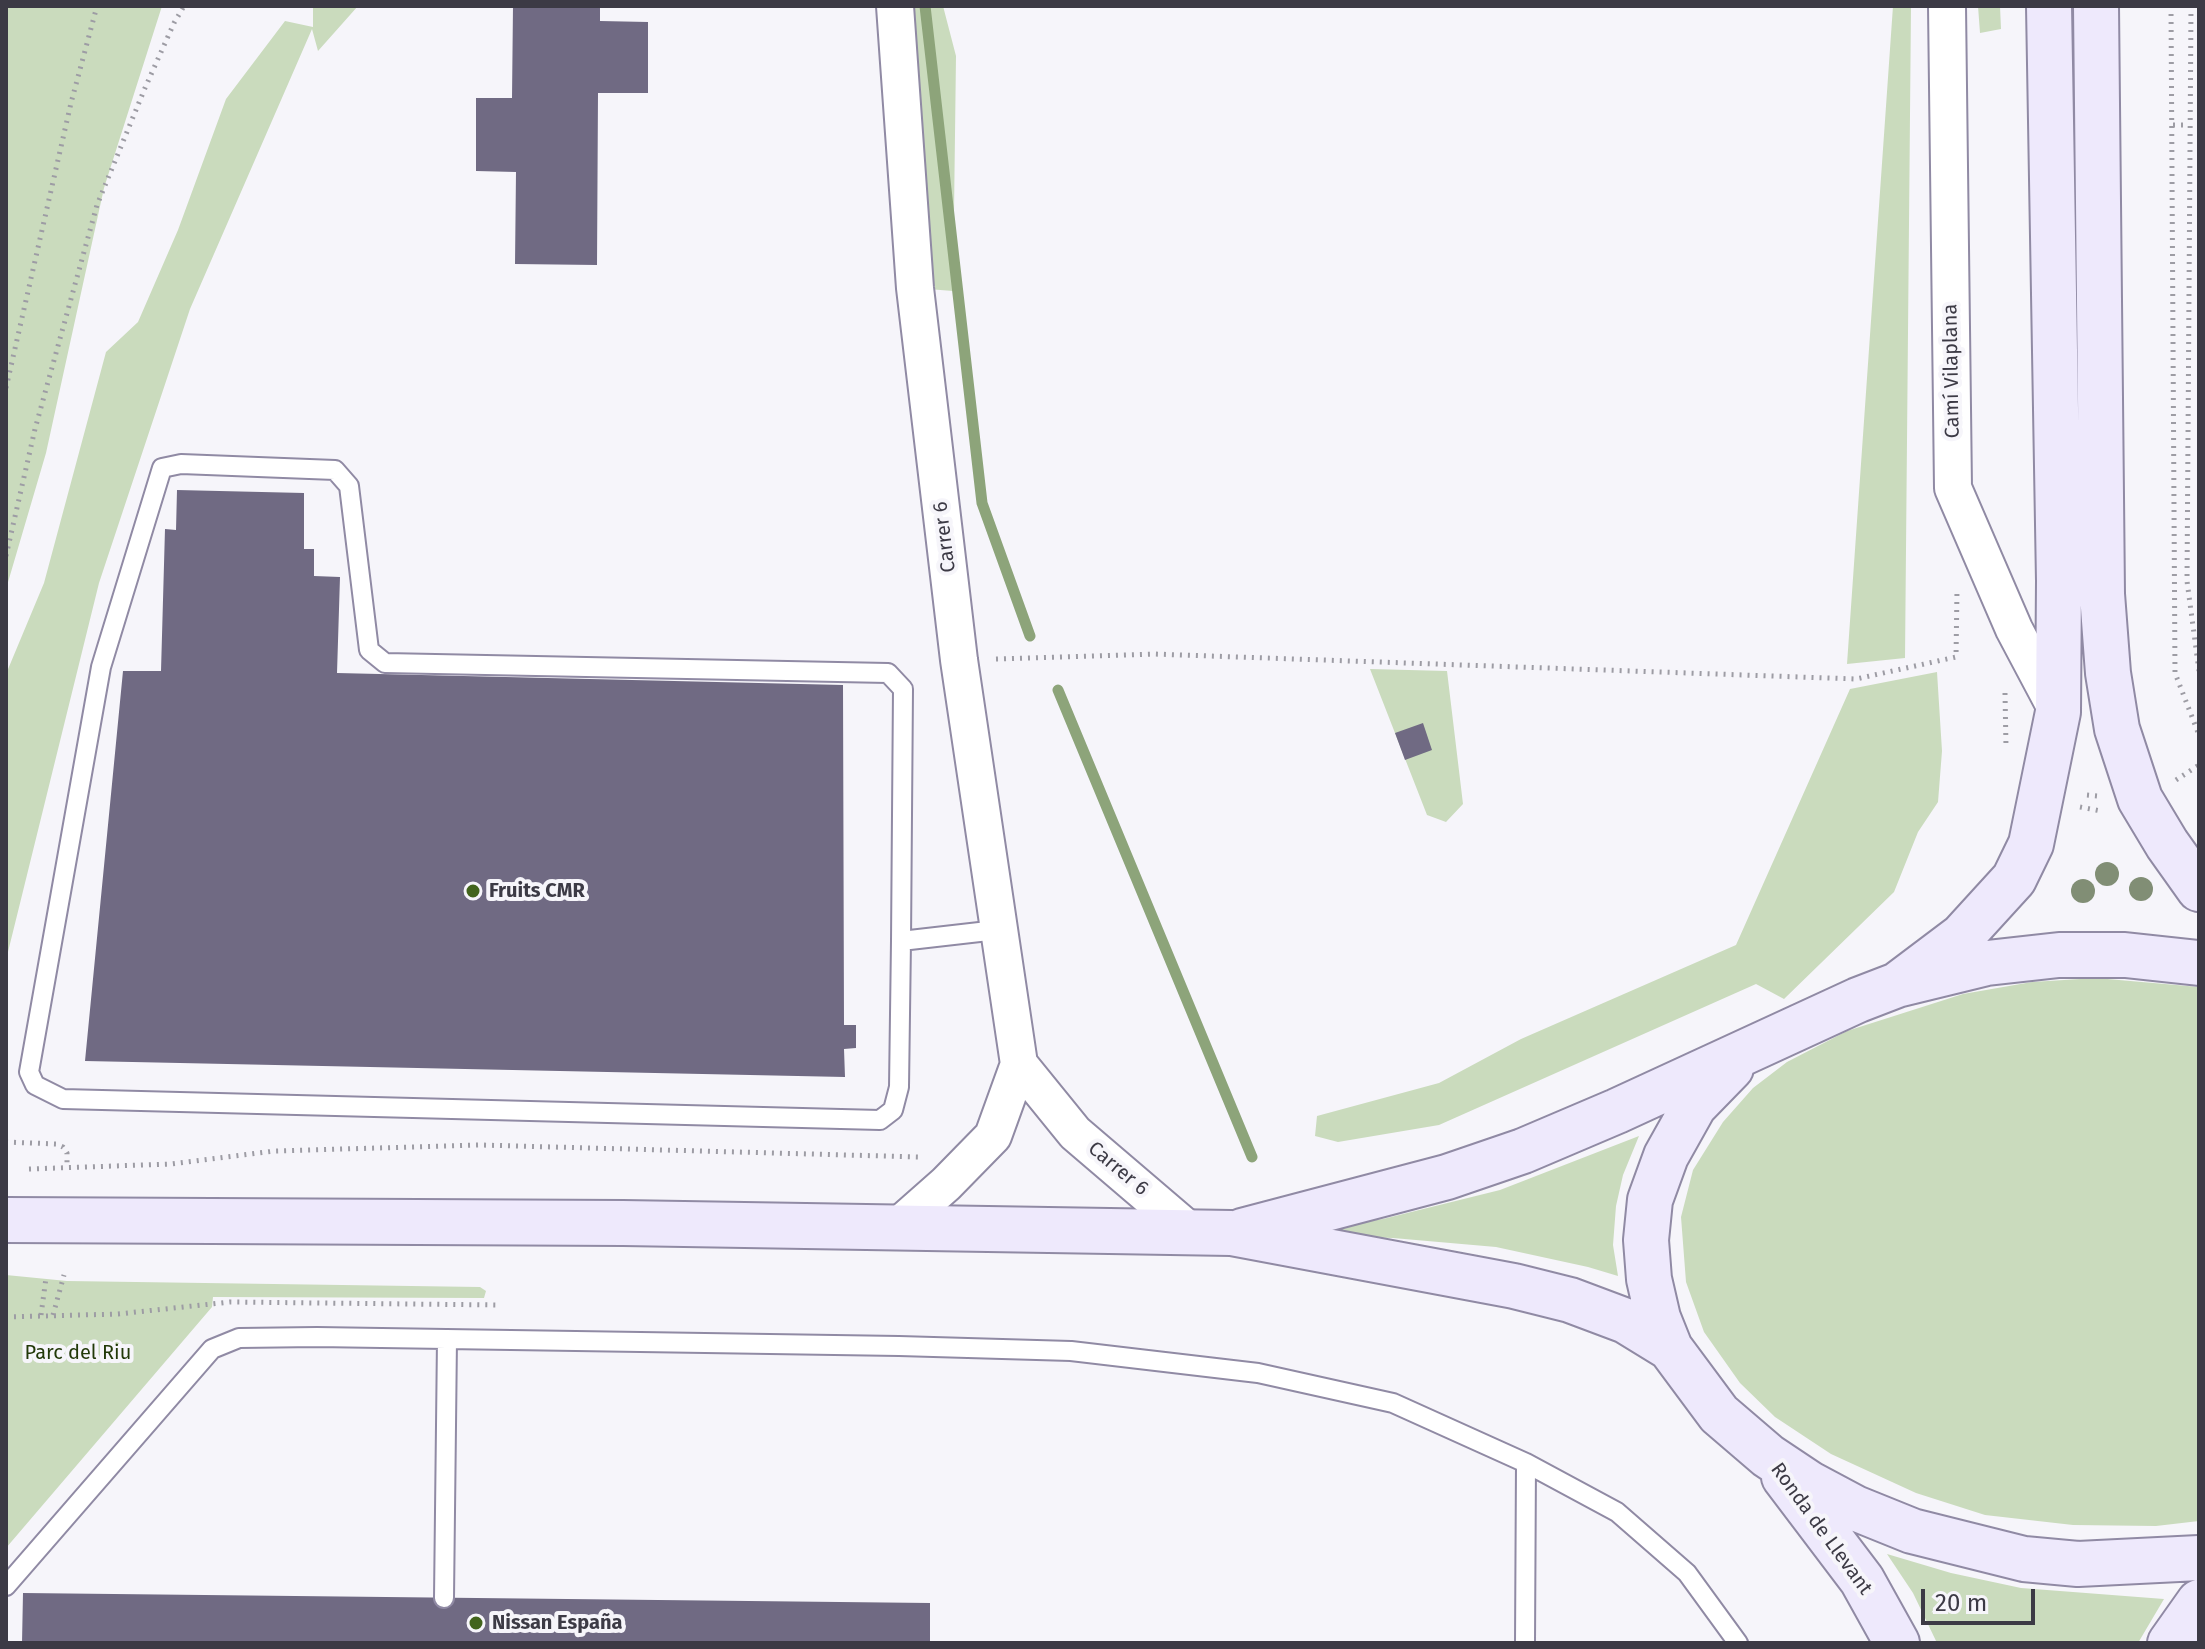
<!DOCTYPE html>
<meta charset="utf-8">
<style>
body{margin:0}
#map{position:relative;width:2205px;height:1649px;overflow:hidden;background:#f6f5fa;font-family:"Fira Sans",sans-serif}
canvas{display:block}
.frame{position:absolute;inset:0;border:8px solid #3c3a45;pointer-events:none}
.scale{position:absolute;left:1921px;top:1589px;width:114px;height:36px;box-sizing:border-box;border:4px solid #3c3a45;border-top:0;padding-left:10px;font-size:24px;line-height:28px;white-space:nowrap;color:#3c3a45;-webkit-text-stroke:6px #f6f5fa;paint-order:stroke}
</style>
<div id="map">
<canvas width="2205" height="1649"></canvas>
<div class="frame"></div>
<div class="scale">20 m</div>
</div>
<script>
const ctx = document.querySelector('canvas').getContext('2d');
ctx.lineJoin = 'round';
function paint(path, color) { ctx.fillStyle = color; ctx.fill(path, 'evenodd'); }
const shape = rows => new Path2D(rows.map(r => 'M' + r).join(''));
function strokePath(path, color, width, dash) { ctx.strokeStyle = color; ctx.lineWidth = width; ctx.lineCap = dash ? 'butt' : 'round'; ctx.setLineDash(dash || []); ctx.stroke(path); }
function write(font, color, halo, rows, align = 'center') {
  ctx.font = font + ' "Fira Sans",sans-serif'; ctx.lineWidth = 8; ctx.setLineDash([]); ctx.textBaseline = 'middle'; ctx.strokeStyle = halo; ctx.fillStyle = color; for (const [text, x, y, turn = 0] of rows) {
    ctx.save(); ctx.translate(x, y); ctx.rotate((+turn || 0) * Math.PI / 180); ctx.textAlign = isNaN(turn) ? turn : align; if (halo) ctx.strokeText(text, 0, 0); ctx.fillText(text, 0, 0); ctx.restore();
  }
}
const green = shape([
 [6,6,162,6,104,188,46,453,6,589],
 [313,6,358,6,318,51,312,29,190,309,99,583,6,960,6,674,44,583,106,352,138,322,178,230,226,99,285,21,313,27],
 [895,6,943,6,956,56,953,291,915,288],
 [1893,6,1911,6,1905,658,1847,664],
 [1978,6,2000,6,2001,29,1980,33],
 [1370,669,1447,671,1463,804,1446,822,1427,815],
 [1937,672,1942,751,1938,802,1918,832,1894,892,1784,999,1756,984,1439,1125,1338,1142,1315,1136,1317,1116,1439,1083,1521,1039,1736,945,1850,689],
 [2096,978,2199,987,2199,1521,2156,1526,2073,1525,1985,1515,1916,1493,1831,1454,1775,1417,1740,1383,1704,1332,1686,1282,1681,1217,1693,1170,1723,1122,1753,1088,1787,1062,1847,1031,1963,994,2032,982],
 [1639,1136,1623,1175,1616,1206,1613,1245,1618,1276,1588,1267,1496,1247,1393,1238,1328,1236,1328,1227,1383,1219,1500,1190],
 [6,1275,67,1281,480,1287,486,1291,484,1298,213,1297,212,1307,6,1548],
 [1887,1554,1951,1573,2021,1588,2164,1599,2138,1643,1937,1643,1913,1593]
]);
const stream = shape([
 [925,6,982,503,1030,636],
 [1058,690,1252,1157]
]);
const building = shape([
 [513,6,600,6,600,21,648,22,648,93,598,93,597,265,515,264,516,172,476,171,476,98,512,98],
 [177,490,304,493,304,549,314,549,314,576,340,577,337,673,843,685,844,1025,856,1025,856,1048,844,1049,845,1077,85,1061,123,671,161,671,165,529,176,530],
 [1423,723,1432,750,1405,760,1395,733],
 [23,1593,930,1603,930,1643,22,1643]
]);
const path = shape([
 [2171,6,2175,673,2199,735],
 [2191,6,2187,581,2199,671],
 [2173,125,2189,125],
 [6,388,71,103,97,6],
 [6,556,35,429,97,205,145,88,174,23,184,6],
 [996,659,1154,654,1856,679,1956,657,1957,590],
 [2005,693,2006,747],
 [2176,780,2199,765],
 [2087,795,2098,796],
 [2080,807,2101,811],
 [6,1142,56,1144,63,1147,67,1153,67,1167],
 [29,1169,171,1164,275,1151,480,1145,920,1157],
 [41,1315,46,1278],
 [53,1315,64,1275],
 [6,1317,118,1314,230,1302,500,1305]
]);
const service = shape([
 [901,941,903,689,888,673,385,663,369,650,349,486,335,470,181,464,162,468,101,667,29,1072,35,1085,63,1099,880,1120,893,1110,899,1087,901,941,997,930],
 [6,1586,212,1349,239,1338,317,1337,899,1346,1071,1351,1258,1373,1393,1403,1526,1463,1617,1512,1687,1573,1738,1643],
 [444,1598,447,1339],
 [1525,1643,1526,1463]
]);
const minor = shape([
 [1947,6,1953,488,2014,629,2058,712],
 [1019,1064,1075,1133,1192,1233],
 [895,1229,946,1184,993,1136,1019,1064,959,660,915,288,895,6]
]);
const secondary = shape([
 [2096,6,2102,594,2108,673,2117,729,2140,799,2167,844,2199,889],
 [1897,985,1962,936,2014,879,2031,844,2058,712,2059,581,2049,6],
 [1731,1068,1694,1106,1666,1156,1650,1200,1646,1240,1649,1279,1658,1318,1670,1348,1719,1414,1768,1456,1810,1484,1855,1508,1912,1531,2024,1559,2078,1564,2199,1558],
 [6,1220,623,1223,1231,1233,1514,1286,1570,1300,1626,1321,1670,1348],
 [1242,1231,1447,1177,1523,1151,1617,1111,1858,1000,1897,985,1987,963,2059,955,2125,955,2199,963],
 [1784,1477,1862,1580,1897,1643],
 [2170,1643,2199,1602]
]);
const trees = [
 [2107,874],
 [2141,889],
 [2083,891]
];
const markers = [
 [473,891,8,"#42641c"],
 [476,1623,8,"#42641c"]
];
const streetNames = [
 ["Camí Vilaplana",1952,371,-91],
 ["Carrer 6",945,537,-97],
 ["Carrer 6",1118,1169,40],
 ["Ronda de Llevant",1821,1529,54]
];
const poiNames = [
 ["Fruits CMR",489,891],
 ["Nissan España",492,1623]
];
const parkNames = [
 ["Parc del Riu",78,1353]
];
paint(green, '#cadbbd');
strokePath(stream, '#8da47a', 11);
paint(building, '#706a83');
strokePath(service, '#908aa4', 22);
strokePath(minor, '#908aa4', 40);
strokePath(secondary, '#908aa4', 48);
strokePath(path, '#9d9ca4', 5, [2, 6]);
strokePath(service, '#fff', 18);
strokePath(minor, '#fff', 36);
strokePath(secondary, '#eee9fc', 44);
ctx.fillStyle = '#818e75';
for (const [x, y] of trees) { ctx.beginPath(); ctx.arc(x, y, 12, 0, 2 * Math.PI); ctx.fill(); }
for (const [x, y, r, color] of markers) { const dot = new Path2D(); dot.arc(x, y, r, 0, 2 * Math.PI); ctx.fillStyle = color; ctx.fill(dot); strokePath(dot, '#f6f5fa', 3); }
write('20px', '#3c3a45', '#f6f5fa', streetNames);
write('bold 20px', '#3c3a45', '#f6f5fa', poiNames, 'left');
write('20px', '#223909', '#f6f5fa', parkNames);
</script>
